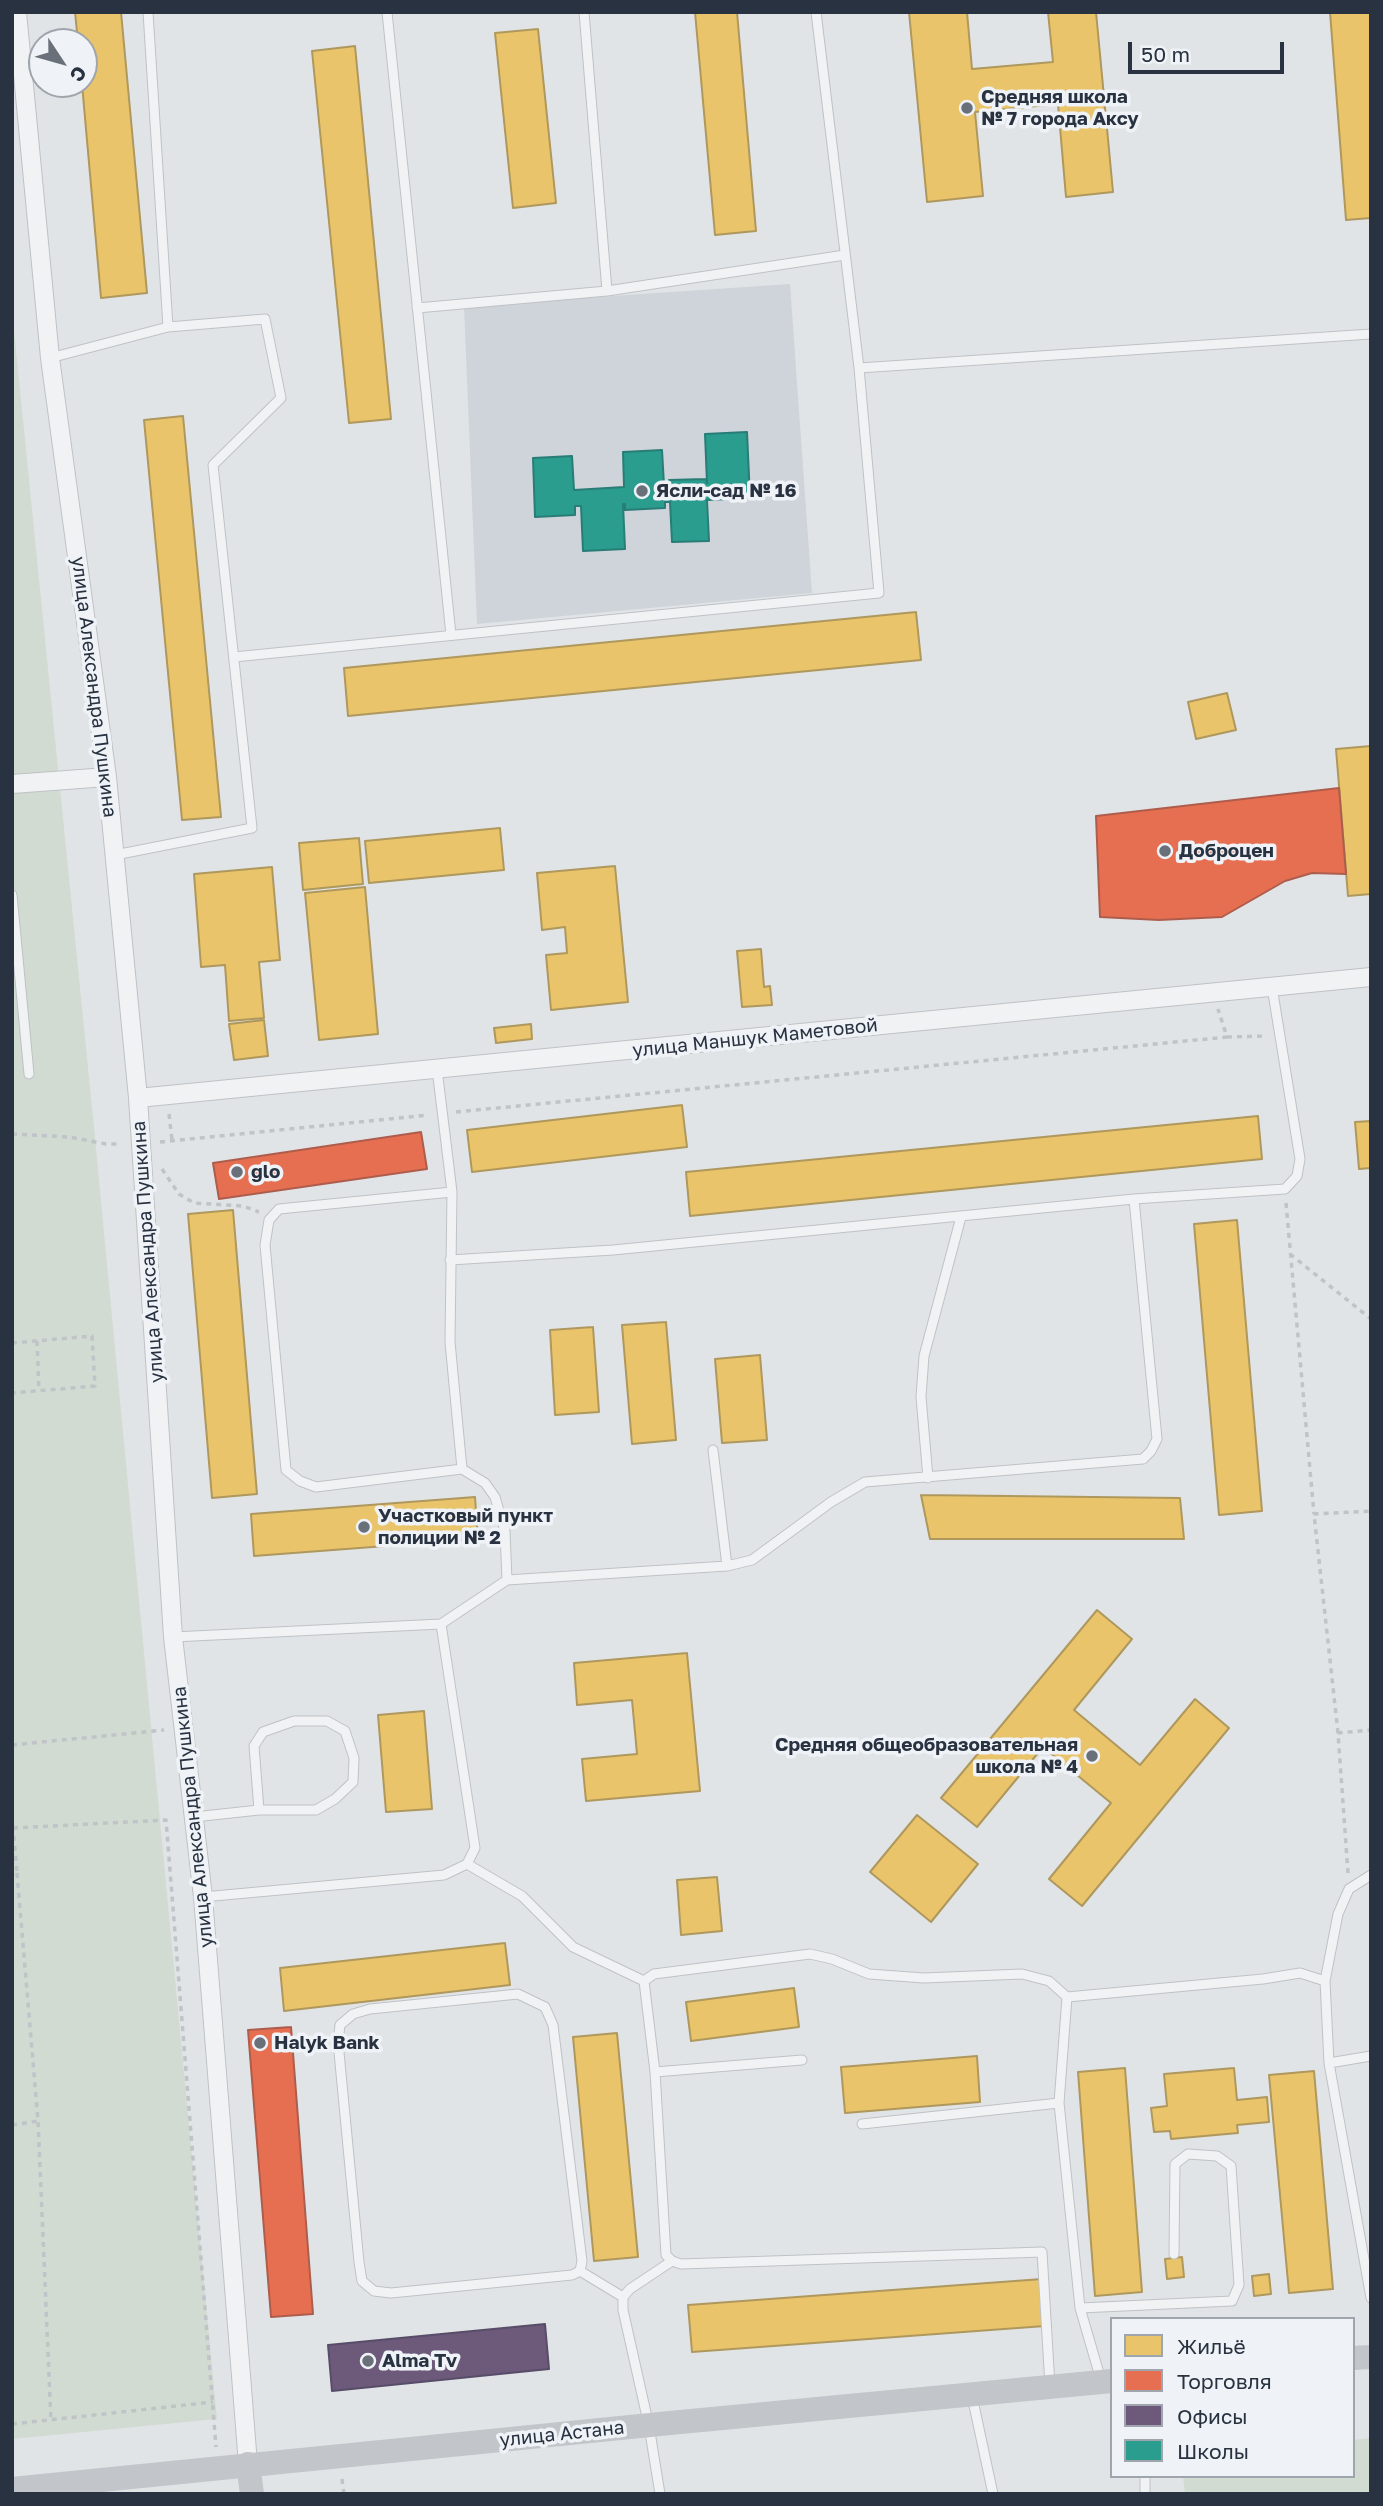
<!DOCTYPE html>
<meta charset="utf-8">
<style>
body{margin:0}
#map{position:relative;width:1383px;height:2506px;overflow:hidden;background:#e1e4e7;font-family:"Golos Text",sans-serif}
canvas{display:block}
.frame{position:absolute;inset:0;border:14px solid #283240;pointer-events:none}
.legend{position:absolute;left:1110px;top:2317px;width:245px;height:161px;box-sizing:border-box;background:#eff2f6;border:2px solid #9fa5ad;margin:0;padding:9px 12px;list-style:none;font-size:21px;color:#283240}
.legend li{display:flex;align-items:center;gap:14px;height:35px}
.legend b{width:35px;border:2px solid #9fa5ad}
.north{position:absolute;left:28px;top:28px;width:70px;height:70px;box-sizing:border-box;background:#eff2f6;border:2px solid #9fa5ad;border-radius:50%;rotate:126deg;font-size:19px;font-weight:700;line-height:28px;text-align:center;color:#283240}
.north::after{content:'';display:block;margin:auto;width:24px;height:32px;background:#69707a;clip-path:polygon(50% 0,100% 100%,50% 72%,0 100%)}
.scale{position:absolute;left:1128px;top:42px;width:156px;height:32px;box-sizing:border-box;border:4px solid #283240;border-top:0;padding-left:9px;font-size:21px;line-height:24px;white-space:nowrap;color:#283240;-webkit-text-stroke:5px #eff2f6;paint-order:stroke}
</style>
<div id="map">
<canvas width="1383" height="2506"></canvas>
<div class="frame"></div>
<ul class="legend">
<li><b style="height:19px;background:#e9c46a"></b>Жильё</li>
<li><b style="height:19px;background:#e76f51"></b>Торговля</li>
<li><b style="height:19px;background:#6d597a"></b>Офисы</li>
<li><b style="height:19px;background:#2a9d8f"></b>Школы</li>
</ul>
<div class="north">С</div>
<div class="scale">50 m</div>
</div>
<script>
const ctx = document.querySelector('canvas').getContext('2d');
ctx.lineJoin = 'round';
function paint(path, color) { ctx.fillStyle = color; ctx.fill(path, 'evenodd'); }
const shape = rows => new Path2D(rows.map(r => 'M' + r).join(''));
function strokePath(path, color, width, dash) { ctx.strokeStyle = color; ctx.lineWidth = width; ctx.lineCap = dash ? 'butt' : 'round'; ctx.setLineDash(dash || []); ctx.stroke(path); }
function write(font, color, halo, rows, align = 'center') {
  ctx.font = font + ' "Golos Text",sans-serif'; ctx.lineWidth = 7; ctx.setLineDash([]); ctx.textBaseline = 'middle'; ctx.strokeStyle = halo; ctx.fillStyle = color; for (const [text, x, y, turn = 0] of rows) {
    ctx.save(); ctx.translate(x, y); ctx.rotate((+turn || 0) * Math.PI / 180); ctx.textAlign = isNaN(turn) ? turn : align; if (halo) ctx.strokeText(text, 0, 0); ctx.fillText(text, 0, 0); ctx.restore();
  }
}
const built = shape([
 [790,284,812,593,477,624,464,306]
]);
const green = shape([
 [12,310,93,1117,217,2419,12,2439],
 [1371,2438,1371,2494,1185,2494,1183,2476,1353,2476,1353,2440]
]);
const homes = shape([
 [75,12,121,12,147,293,101,298,82,84,84,84,84,42,78,42,75,12],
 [695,12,737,12,756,231,715,235,695,12],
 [909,12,967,12,972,69,1053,62,1048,12,1096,12,1113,192,1066,197,1058,104,975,112,983,196,927,202,909,12],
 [1330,12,1371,12,1371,218,1346,220,1330,12],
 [538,29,556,203,513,208,495,33,538,29],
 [355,46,391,419,349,423,312,51,355,46],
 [183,416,221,817,182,820,144,420,183,416],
 [916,612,921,660,348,716,344,668,916,612],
 [1227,693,1236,730,1196,739,1188,702,1227,693],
 [1371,746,1371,894,1348,896,1336,749,1371,746],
 [500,828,504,870,369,883,365,841,500,828],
 [359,838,363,884,303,890,299,843,359,838],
 [615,866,628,1002,551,1010,546,955,567,953,565,927,542,930,537,873,615,866],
 [272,867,280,960,259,962,264,1018,229,1021,225,965,201,967,194,874,272,867],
 [365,887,378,1034,319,1040,305,893,365,887],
 [761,949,764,987,770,986,772,1005,742,1007,737,951,761,949],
 [264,1020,268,1056,234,1060,229,1024,264,1020],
 [531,1024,532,1039,496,1043,494,1028,531,1024],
 [682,1105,687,1147,472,1172,467,1130,682,1105],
 [1258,1116,1262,1159,690,1216,686,1172,1258,1116],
 [1371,1121,1371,1168,1359,1169,1355,1122,1371,1121],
 [233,1210,257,1494,212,1498,188,1214,233,1210],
 [1237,1220,1262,1511,1219,1515,1194,1224,1237,1220],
 [666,1322,676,1440,632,1444,622,1325,666,1322],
 [593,1327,599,1412,555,1415,550,1330,593,1327],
 [760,1355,767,1440,722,1443,715,1359,760,1355],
 [921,1495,1180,1498,1184,1539,930,1539,921,1495],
 [475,1497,478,1539,254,1556,251,1514,475,1497],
 [1097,1610,1132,1639,1074,1710,1140,1765,1195,1699,1229,1728,1082,1906,1049,1879,1111,1803,1043,1747,977,1827,941,1798,1097,1610],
 [687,1653,700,1791,586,1801,582,1759,637,1754,632,1700,577,1705,574,1663,687,1653],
 [424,1711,432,1809,386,1812,378,1715,424,1711],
 [917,1815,978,1864,931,1922,870,1872,917,1815],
 [717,1877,722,1931,681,1935,677,1880,717,1877],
 [505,1943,510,1985,284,2011,280,1968,505,1943],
 [794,1988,799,2027,691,2041,686,2002,794,1988],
 [617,2033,638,2257,594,2261,573,2037,617,2033],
 [977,2056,980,2102,845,2113,841,2067,977,2056],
 [1125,2068,1142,2292,1095,2296,1078,2072,1125,2068],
 [1234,2068,1237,2100,1267,2097,1269,2122,1237,2125,1238,2133,1171,2139,1170,2131,1154,2132,1151,2108,1167,2106,1164,2074,1234,2068],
 [1314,2071,1333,2289,1289,2293,1269,2075,1314,2071],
 [1182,2257,1184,2277,1167,2279,1165,2259,1182,2257],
 [1269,2274,1271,2294,1254,2296,1252,2276,1269,2274],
 [1042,2279,1045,2326,692,2352,688,2305,1042,2279]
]);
const shops = shape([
 [1339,788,1346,874,1312,873,1285,881,1222,917,1159,920,1100,917,1096,816,1339,788],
 [421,1132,427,1169,219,1199,213,1163,421,1132],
 [291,2027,313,2314,271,2317,248,2030,291,2027]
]);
const offices = shape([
 [545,2324,549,2369,332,2391,328,2345,545,2324]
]);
const schools = shape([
 [747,432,750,498,707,500,709,541,672,542,670,502,665,502,665,508,625,510,625,504,623,504,625,549,583,551,581,506,575,506,575,515,535,517,533,458,572,456,574,490,624,487,623,452,662,450,664,485,669,485,669,480,706,479,707,483,705,434,747,432]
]);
const path = shape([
 [1227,1037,1267,1036],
 [456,1112,1227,1037,1218,1009],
 [169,1114,172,1140],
 [12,1134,69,1137,106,1144,121,1144],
 [160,1142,428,1115],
 [162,1169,179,1194,194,1203,243,1206,259,1212],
 [1286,1203,1314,1514],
 [1290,1254,1371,1319],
 [37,1341,39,1391],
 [12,1343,92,1336,95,1386,12,1393],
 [1338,1733,1314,1514,1371,1511],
 [12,1745,164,1730],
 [12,1816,17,1873,12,1874],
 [13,1828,166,1820,216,2447],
 [17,1873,38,2121,51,2421],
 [1348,1873,1338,1733,1371,1730],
 [12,2125,38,2121],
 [12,2424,213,2402],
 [342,2479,344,2494]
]);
const lane = shape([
 [148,12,168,327],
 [387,12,451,635],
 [584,12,607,291],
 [816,12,859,368,1371,334],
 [417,308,607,291,845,255],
 [50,358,168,327,265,319,281,398,213,465,252,828,115,855],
 [234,657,879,593,859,368],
 [12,895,29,1074],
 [437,1069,452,1192,279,1209,269,1220,265,1245,286,1470,300,1481,316,1487,462,1469,485,1483,495,1497,505,1531,507,1580,441,1624],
 [452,1192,450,1342,462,1469],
 [450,1260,613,1250,1134,1199,1285,1189,1297,1176,1300,1159,1272,987],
 [713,1450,727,1566],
 [928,1478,921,1397,924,1356,961,1217],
 [507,1580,727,1566,752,1560,831,1502,865,1482,1143,1459,1151,1451,1157,1439,1134,1199],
 [173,1637,441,1624,475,1848,467,1864,444,1875,203,1897],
 [194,1817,259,1810,316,1810,335,1799,353,1782,354,1758,345,1731,327,1721,294,1721,263,1732,254,1746,259,1810],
 [467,1864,522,1896,573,1947,644,1981],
 [1371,1875,1349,1889,1338,1914,1325,1981,1329,2063,1371,2298],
 [518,1994,545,2007,553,2025,582,2261,580,2271,572,2275,391,2293,374,2291,362,2281,359,2262,338,2042,340,2025,353,2014,370,2009,518,1994],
 [1067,1997,1059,2103,1080,2308,1101,2380],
 [1329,2063,1371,2056],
 [655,2072,802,2060],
 [862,2124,1059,2103],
 [580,2271,623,2297],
 [1080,2308,1232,2301,1239,2285,1231,2166,1217,2156,1188,2154,1175,2164,1174,2254],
 [1050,2386,1042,2252,681,2264,672,2261,666,2255,655,2072,644,1981,654,1974,810,1954,832,1959,869,1974,924,1978,1022,1974,1049,1981,1067,1997,1263,1979,1300,1973,1325,1981],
 [972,2396,993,2494],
 [1145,2476,1145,2494],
 [660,2494,649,2426,623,2310,623,2297,630,2289,672,2261]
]);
const street = shape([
 [17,12,50,358,107,777,138,1098,173,1637,203,1897,248,2464],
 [12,784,107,777],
 [138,1098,1371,977]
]);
const secondary = shape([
 [1353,2358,1371,2357],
 [248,2464,252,2494],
 [12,2489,670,2423,1112,2381]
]);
const markers = [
 [967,108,7,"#69707a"],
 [642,491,7,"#69707a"],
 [1165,851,7,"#69707a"],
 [237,1172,7,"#69707a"],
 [364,1527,7,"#69707a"],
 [1092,1756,7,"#69707a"],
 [260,2043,7,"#69707a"],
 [368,2361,7,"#69707a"]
];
const poiNames = [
 ["Средняя школа",981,97],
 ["№ 7 города Аксу",981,119],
 ["Ясли-сад № 16",656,491],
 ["Доброцен",1179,851],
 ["glo",251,1172],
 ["Участковый пункт",378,1516],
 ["полиции № 2",378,1538],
 ["Средняя общеобразовательная",1078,1745,"right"],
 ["школа № 4",1078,1767,"right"],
 ["Halyk Bank",274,2043],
 ["Alma Tv",382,2361]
];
const streetNames = [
 ["улица Александра Пушкина",94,687,83],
 ["улица Маншук Маметовой",755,1038,-6],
 ["улица Александра Пушкина",148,1252,-94],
 ["улица Александра Пушкина",193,1817,-96],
 ["улица Астана",562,2434,-6]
];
paint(built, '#cfd4da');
paint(green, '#d2dbd2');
paint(homes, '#e9c46a');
strokePath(homes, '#af985d', 2);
paint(shops, '#e76f51');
strokePath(shops, '#ae5d4c', 2);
paint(offices, '#6d597a');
strokePath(offices, '#584d69', 2);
paint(schools, '#2a9d8f');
strokePath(schools, '#297d77', 2);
strokePath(lane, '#bfc2c5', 11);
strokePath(street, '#bfc2c5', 20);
strokePath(path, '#c0c3c7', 3.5, [5, 5]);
strokePath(lane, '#f1f2f3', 9);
strokePath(street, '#f1f2f3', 18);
strokePath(secondary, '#c2c5c9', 24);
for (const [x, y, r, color] of markers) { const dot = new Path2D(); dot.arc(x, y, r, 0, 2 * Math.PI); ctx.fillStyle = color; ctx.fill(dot); strokePath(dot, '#eff2f6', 2.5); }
write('bold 19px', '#283240', '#eff2f6', poiNames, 'left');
write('19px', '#283240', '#eff2f6', streetNames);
</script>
